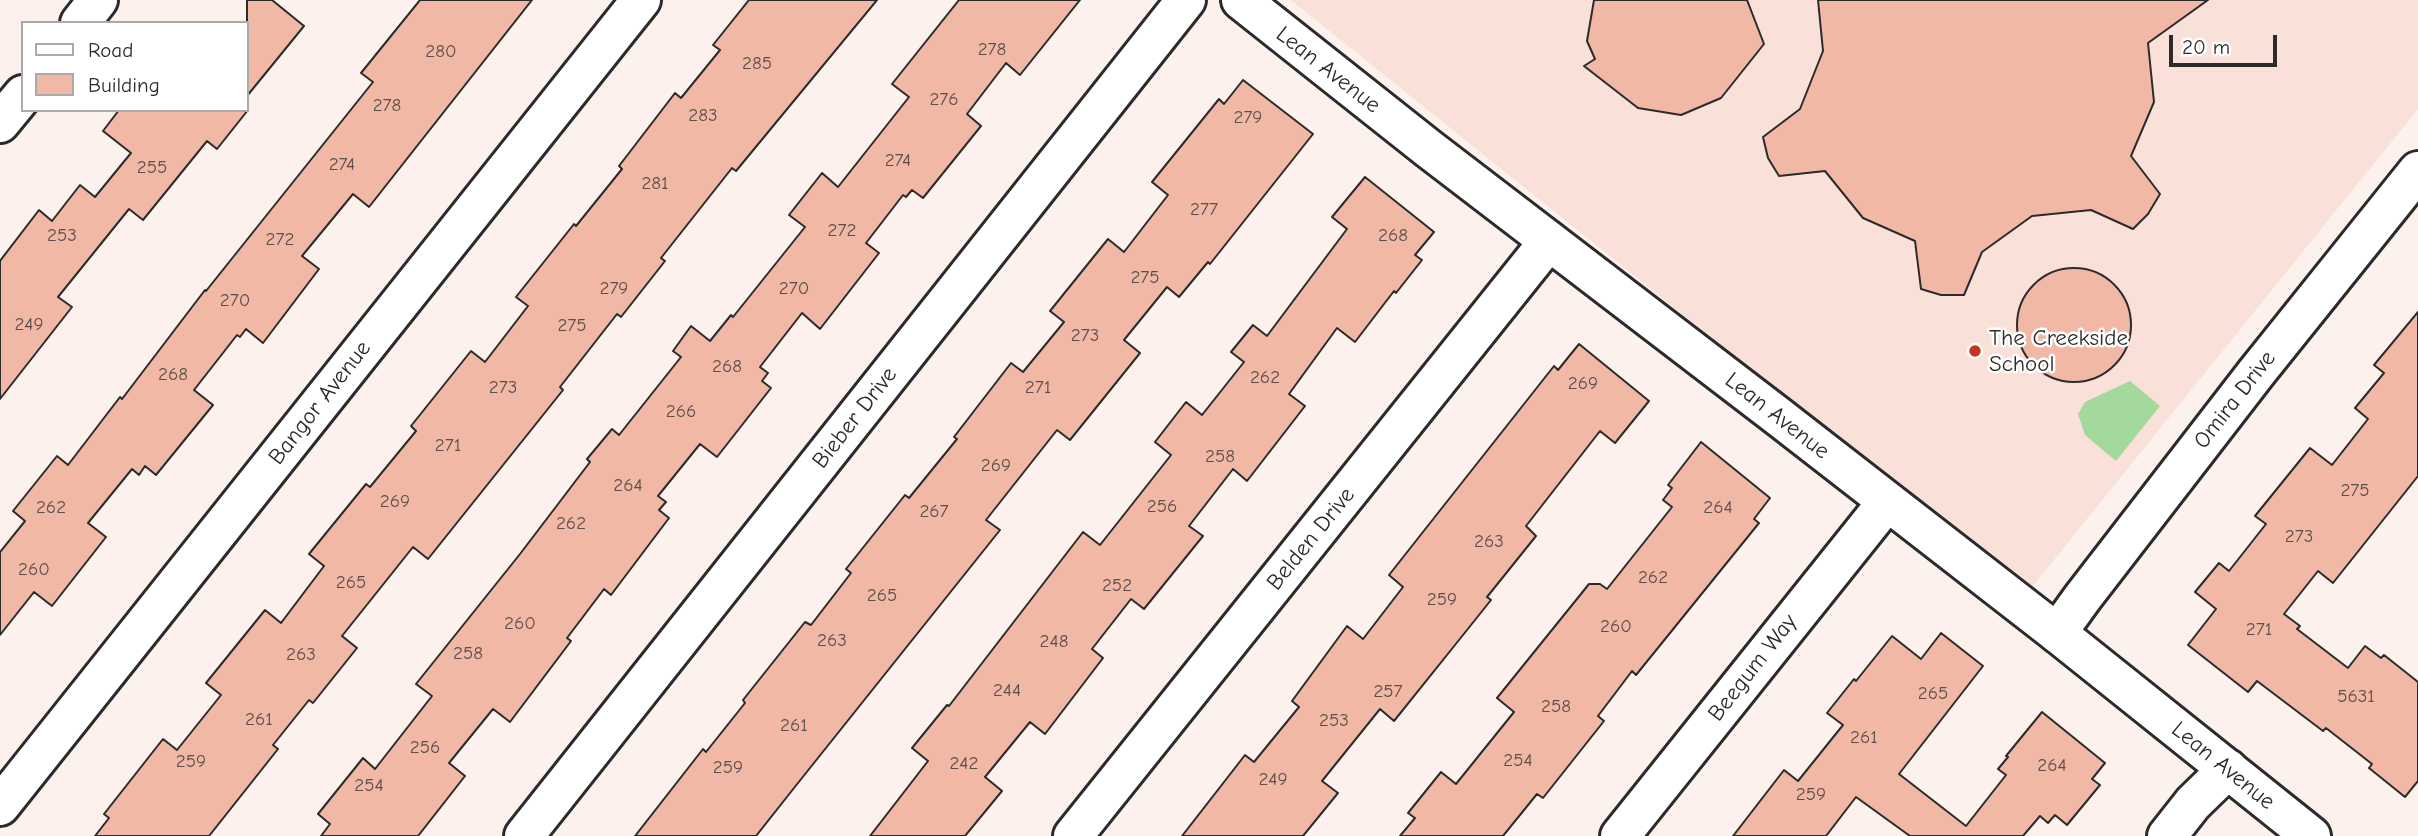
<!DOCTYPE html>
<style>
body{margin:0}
#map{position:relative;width:2418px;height:836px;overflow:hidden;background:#fcf1ed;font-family:"Comic Neue",sans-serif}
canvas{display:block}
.legend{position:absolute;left:21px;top:21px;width:228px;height:91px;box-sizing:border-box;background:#fff;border:2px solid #aaa;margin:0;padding:9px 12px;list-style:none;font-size:21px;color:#2b2b2b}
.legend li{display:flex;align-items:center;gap:14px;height:35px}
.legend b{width:35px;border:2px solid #aaa}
.scale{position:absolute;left:2169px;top:35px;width:108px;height:32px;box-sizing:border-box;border:4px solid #2b2b2b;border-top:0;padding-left:9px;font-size:21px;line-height:24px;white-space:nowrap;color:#2b2b2b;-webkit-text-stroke:5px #fff;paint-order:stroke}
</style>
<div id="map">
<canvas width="2418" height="836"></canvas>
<ul class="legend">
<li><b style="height:9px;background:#fff"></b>Road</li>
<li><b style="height:19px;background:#f1b8a6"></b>Building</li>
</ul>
<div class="scale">20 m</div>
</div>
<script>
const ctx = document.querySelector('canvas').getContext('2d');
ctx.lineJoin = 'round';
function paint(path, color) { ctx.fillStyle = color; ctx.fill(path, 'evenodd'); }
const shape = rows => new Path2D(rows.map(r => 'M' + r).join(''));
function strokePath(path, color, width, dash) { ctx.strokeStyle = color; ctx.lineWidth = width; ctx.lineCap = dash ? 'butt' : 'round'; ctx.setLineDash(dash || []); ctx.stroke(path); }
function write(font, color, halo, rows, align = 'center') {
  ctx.font = font + ' "Comic Neue",sans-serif'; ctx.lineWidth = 5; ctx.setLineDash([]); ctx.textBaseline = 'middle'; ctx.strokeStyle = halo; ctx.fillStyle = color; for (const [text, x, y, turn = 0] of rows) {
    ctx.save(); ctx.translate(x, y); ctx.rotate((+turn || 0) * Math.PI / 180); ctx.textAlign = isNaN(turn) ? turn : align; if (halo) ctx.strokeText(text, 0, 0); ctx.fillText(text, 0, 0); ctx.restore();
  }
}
const built = shape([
 [1291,0,2418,0,2418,109,2028,592]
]);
const green = shape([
 [2130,381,2160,406,2116,461,2085,435,2078,414,2085,402]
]);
const building = shape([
 [247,0,272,0,304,26,247,96,247,0],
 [420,0,532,0,369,207,353,194,302,256,319,269,263,343,246,329,240,337,237,335,194,390,213,405,156,475,145,466,139,475,132,469,88,523,106,537,52,606,34,592,0,635,0,552,25,521,13,511,57,456,68,465,120,397,122,399,205,290,206,291,373,82,361,73,420,0],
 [749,0,877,0,736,171,732,168,661,258,665,261,621,317,617,314,560,387,563,390,428,559,413,547,342,636,357,648,313,703,309,700,273,745,278,749,209,836,95,836,109,818,104,814,163,739,177,750,221,695,206,683,265,610,281,623,324,566,309,554,366,484,370,487,416,431,411,426,471,351,485,362,528,306,516,297,574,224,576,226,622,169,619,166,675,93,681,98,720,50,713,45,749,0],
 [959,0,1080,0,1020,75,1006,63,967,114,981,126,923,198,912,190,906,197,903,195,866,243,879,253,820,329,802,313,760,367,768,373,762,381,771,388,717,457,700,444,658,496,666,502,659,510,669,518,611,595,604,589,567,638,571,641,510,722,493,709,449,763,465,776,418,836,321,836,330,824,318,814,363,758,375,769,432,696,416,684,520,554,590,462,587,459,612,429,619,435,681,357,673,351,691,326,710,341,731,315,733,317,805,227,789,215,822,173,838,187,909,97,892,84,959,0],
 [1594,0,1747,0,1764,44,1721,98,1681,115,1638,108,1584,66,1595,59,1587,41,1594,0],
 [1818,0,2208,0,2148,43,2154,102,2131,156,2160,194,2148,214,2133,229,2091,210,2032,216,1982,252,1964,295,1941,295,1921,289,1915,241,1863,218,1825,171,1779,176,1768,158,1763,137,1800,109,1823,51,1818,0],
 [1243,80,1313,134,1210,264,1208,262,1179,297,1167,287,1124,340,1140,353,1070,440,1057,430,986,520,1000,530,794,788,756,836,635,836,703,749,706,752,745,703,743,700,805,622,811,625,851,573,846,569,905,495,909,498,957,439,954,437,1011,363,1023,372,1064,322,1050,311,1108,239,1124,252,1168,195,1152,182,1219,99,1224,104,1243,80],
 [119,110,248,110,217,149,207,141,143,220,129,209,58,297,72,307,0,399,0,261,39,210,52,221,80,185,95,197,131,153,103,131,119,110],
 [1365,177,1434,232,1415,255,1422,260,1396,293,1394,291,1355,342,1337,328,1289,394,1305,406,1247,481,1233,469,1189,526,1203,536,1144,609,1131,599,1092,649,1103,658,1045,734,1030,722,985,777,1002,791,965,836,870,836,928,761,912,748,947,705,949,706,1083,532,1100,545,1171,455,1155,442,1186,402,1202,415,1244,362,1231,352,1253,325,1267,336,1347,229,1332,217,1365,177],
 '2017 325a57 57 0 1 1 114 0a57 57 0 1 1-114 0Z',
 [2418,312,2418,476,2333,583,2318,571,2284,614,2300,626,2297,629,2348,668,2365,646,2381,658,2384,655,2418,682,2418,781,2405,797,2369,768,2372,764,2326,728,2323,731,2257,681,2248,692,2188,645,2216,609,2195,592,2219,563,2229,571,2266,524,2255,516,2310,448,2332,465,2368,419,2355,408,2384,373,2374,365,2418,312],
 [1579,344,1649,401,1615,443,1600,431,1526,526,1536,536,1487,597,1491,600,1455,645,1394,721,1380,709,1322,781,1338,793,1303,836,1182,836,1245,755,1254,762,1299,707,1292,701,1347,626,1363,639,1403,587,1389,575,1554,366,1558,370,1579,344],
 [1701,442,1770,498,1754,519,1759,523,1636,675,1632,671,1598,716,1604,721,1543,798,1537,794,1503,836,1400,836,1415,818,1408,813,1441,772,1456,784,1514,712,1497,698,1589,584,1600,584,1607,589,1672,507,1663,500,1672,488,1668,485,1701,442],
 [1941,633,1983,666,1899,774,1966,826,2006,775,1998,769,2008,757,2006,756,2042,712,2105,763,2092,779,2100,785,2067,825,2055,815,2048,823,2040,816,2023,836,1910,836,1856,797,1826,836,1733,836,1784,770,1798,781,1843,725,1827,713,1854,679,1856,681,1892,636,1921,659,1941,633]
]);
const minor = shape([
 [80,23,98,0],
 [0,123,23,95],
 [2057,633,2083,597,2256,373,2418,171],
 [0,806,641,0],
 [524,836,1186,0],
 [1073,836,1549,241],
 [1620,836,1887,502],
 [2167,836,2193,803,2228,769]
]);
const tertiary = shape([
 [1241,0,1429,149,1779,417,2057,633,2311,836]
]);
const markers = [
 [1975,351,7,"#c8321e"]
];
const numberNames = [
 ["278",992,50],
 ["280",441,52],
 ["285",757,64],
 ["276",944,100],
 ["278",387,106],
 ["283",703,116],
 ["279",1248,118],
 ["274",898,161],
 ["274",342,165],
 ["255",152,168],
 ["281",655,184],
 ["277",1204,210],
 ["272",842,231],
 ["253",62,236],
 ["268",1393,236],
 ["272",280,240],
 ["275",1145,278],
 ["279",614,289],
 ["270",794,289],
 ["270",235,301],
 ["249",29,325],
 ["275",572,326],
 ["273",1085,336],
 ["268",727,367],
 ["268",173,375],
 ["262",1265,378],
 ["269",1583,384],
 ["273",503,388],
 ["271",1038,388],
 ["266",681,412],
 ["271",448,446],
 ["258",1220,457],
 ["269",996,466],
 ["264",628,486],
 ["275",2355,491],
 ["269",395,502],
 ["256",1162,507],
 ["262",51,508],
 ["264",1718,508],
 ["267",934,512],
 ["262",571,524],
 ["273",2299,537],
 ["263",1489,542],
 ["260",34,570],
 ["262",1653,578],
 ["265",351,583],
 ["252",1117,586],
 ["265",882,596],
 ["259",1442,600],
 ["260",520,624],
 ["260",1616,627],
 ["271",2259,630],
 ["263",832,641],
 ["248",1054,642],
 ["258",468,654],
 ["263",301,655],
 ["244",1007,691],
 ["257",1388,692],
 ["265",1933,694],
 ["5631",2356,697],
 ["258",1556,707],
 ["261",259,720],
 ["253",1334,721],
 ["261",794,726],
 ["261",1864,738],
 ["256",425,748],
 ["254",1518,761],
 ["259",191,762],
 ["242",964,764],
 ["264",2052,766],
 ["259",728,768],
 ["249",1273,780],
 ["254",369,786],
 ["259",1811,795]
];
const streetNames = [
 ["Lean Avenue",1328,70,38],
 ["Omira Drive",2235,400,-52],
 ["Bangor Avenue",320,403,-52],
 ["Lean Avenue",1777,416,38],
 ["Bieber Drive",855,418,-52],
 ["Belden Drive",1311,539,-51],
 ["Beegum Way",1753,668,-52],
 ["Lean Avenue",2223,766,39]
];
const poiNames = [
 ["The Creekside",1989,338],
 ["School",1989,364]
];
paint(built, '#f9e0d8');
paint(green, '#a3d99c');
paint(building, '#f1b8a6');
strokePath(building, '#2b2b2b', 2);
strokePath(minor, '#2b2b2b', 44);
strokePath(tertiary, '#2b2b2b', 44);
strokePath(minor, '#fff', 38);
strokePath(tertiary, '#fff', 38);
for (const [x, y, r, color] of markers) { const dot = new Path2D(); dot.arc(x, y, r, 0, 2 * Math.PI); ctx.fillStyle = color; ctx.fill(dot); strokePath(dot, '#fff', 2.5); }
write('19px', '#5c4e4a', null, numberNames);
write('23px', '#2b2b2b', '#fff', streetNames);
write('23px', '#2b2b2b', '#fff', poiNames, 'left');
</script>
